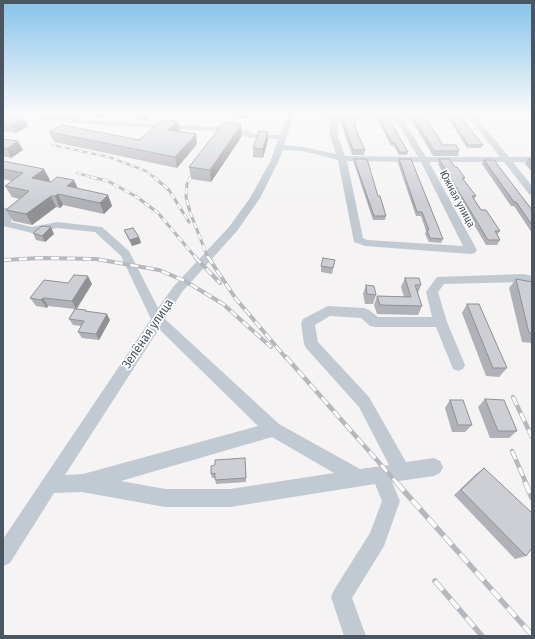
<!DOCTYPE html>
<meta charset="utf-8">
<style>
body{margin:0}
#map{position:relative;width:535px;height:639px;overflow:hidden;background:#f5f3f3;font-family:"Fira Sans Condensed",sans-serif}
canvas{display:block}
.frame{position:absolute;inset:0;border:4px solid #4a5661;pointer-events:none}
</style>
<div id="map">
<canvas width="535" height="639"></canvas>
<div class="frame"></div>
</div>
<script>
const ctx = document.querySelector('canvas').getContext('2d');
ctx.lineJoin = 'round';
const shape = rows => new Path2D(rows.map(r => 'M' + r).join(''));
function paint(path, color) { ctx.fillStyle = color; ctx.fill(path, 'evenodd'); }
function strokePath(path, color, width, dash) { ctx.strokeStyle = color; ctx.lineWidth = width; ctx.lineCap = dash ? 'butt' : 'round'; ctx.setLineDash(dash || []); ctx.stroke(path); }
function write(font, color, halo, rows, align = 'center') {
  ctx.font = font + ' "Fira Sans Condensed",sans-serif'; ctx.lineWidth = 3.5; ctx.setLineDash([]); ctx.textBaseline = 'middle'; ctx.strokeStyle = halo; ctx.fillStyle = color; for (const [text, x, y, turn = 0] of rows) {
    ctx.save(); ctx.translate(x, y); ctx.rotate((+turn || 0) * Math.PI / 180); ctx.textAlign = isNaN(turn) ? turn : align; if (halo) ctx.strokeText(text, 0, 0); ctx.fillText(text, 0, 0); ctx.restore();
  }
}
const minor = shape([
 [14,113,31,113,101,121,237,128,250,131,252,134,280,135,287,113,334,115,394,115,394,113,402,113,402,114,532,114,532,118,477,118,509,157,532,157,532,163,513,162,532,186,532,195,529,194,504,162,429,162,477,250,475,253,471,254,365,246,354,242,338,160,303,151,283,150,279,160,260,198,237,231,182,292,165,319,279,424,360,469,389,465,359,407,306,348,304,344,301,323,303,319,328,306,364,308,369,310,378,317,432,317,426,292,437,277,523,274,532,276,532,284,523,282,444,284,438,292,447,322,465,365,463,369,458,371,453,369,436,327,375,327,370,326,361,318,330,316,315,325,318,342,369,397,406,462,434,458,440,461,443,467,440,473,434,476,392,482,400,501,384,546,352,598,366,636,344,636,331,597,334,590,370,533,382,501,375,484,230,507,165,507,82,492,54,493,10,563,3,566,3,539,151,319,121,256,95,232,57,228,32,233,3,226,3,207,12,210,13,212,11,222,32,227,57,222,102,227,129,251,158,308,174,286,229,227,250,198,271,160,278,139,250,138,236,132,101,125,40,119,14,113],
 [294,115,330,119,330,136,336,154,303,147,284,145,294,115],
 [469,118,500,157,426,157,403,119,469,118],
 [338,119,395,119,418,157,345,156,338,136,338,119],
 [347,161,421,162,463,246,367,240,363,238,347,161],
 [159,329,258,426,83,474,65,475,159,329],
 [272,437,334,473,230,489,165,489,121,481,272,437]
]);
const railFar4 = shape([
 [52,145,109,157,146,171,155,178],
 [77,173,95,178],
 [190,178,196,165]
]);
const railFar3 = shape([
 [91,177,108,181,137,197,158,213,196,258],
 [154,177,169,190,189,222],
 [191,177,187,184,186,197,190,212,208,258]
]);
const railFar2 = shape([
 [195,257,220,283],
 [208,257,236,299,286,358],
 [3,260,41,258,96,259,159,270,185,281,223,304,271,347]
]);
const railFar1 = shape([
 [286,357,397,483],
 [513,397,532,437],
 [512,451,526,483]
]);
const rail = shape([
 [396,482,532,635],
 [525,482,532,498],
 [435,581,482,636]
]);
const wall = shape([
 [74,113,109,113,104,118,74,114],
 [138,113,154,113,146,121,137,120,136,115],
 [234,113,250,113,246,119,234,118],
 [3,114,24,118,28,126,16,133,3,131],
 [341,116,356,125,355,129,365,150,364,155,352,155,340,120],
 [413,117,443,145,459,151,458,156,433,156,412,121],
 [379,118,408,152,407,155,399,155,394,146,391,146,378,120],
 [451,118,483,145,481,148,467,148,450,121],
 [178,121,179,132,197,144,177,168,54,142,49,132,139,140],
 [268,132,268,140,263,158,253,157,253,148],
 [242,136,211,182,191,179,189,167],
 [3,139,18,141,23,150,11,158,3,156],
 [354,159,378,196,386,216,385,220,373,220,354,163],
 [399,159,443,239,441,243,429,242,425,234,426,231,421,216,416,216,398,163],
 [439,159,455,167,465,178,464,180,476,196,474,199,481,210,500,231,497,235,500,240,497,245,486,245,438,164],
 [528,159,532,159,532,172,525,164],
 [484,160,532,210,532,233,514,206,511,206,482,164],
 [3,161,50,180,48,181,78,189,108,195,112,206,104,214,63,205,60,208,56,207,32,225,13,221,6,210,20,199,12,197,5,186,12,181,3,179],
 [124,230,139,237,141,243,132,246,127,237],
 [33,233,54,234,45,242,36,240],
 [335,260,332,274,321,272,321,266],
 [405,278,421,285,418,293,422,306,418,315,377,314,374,305,377,296,404,297,401,287],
 [516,279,532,282,532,343,522,342,509,288],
 [68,283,92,284,77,309,110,320,99,340,82,338,78,332,81,326,73,325,69,319,75,309,48,306,47,308,36,306,30,298],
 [366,285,376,295,373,304,365,304,363,294],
 [467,304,507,368,499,377,486,376,462,313],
 [485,399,517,431,509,438,490,438,478,407],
 [450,400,472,425,465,432,452,432,445,408],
 [246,462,246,482,216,484,215,478,212,478,211,474],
 [484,468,526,556,515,559,454,495,476,474]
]);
const shadedWall = shape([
 [102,113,109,113,104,118],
 [148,113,154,113,146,121,145,116],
 [246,113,250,113,246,119],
 [24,118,28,126,16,133,12,125],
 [178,121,180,131,170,140,168,130],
 [241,125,242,136,211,182,210,170],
 [268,132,268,140,263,158,263,149],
 [196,134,197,144,177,168,175,157],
 [18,141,23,150,11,158,7,149],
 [44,169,50,180,38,189,32,178],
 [74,180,79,191,67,186],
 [58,194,63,205,60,208,55,196],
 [108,195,112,206,104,214,100,203],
 [51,196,56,207,32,225,26,214],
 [51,227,54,234,45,242,42,236],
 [139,237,141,243,132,246,130,240],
 [88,276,92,284,76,309,72,301],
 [43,298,48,306,47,308,41,300],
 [107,314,110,320,99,340,96,334]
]);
const building = shape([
 [138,113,148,113,145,116,136,115,138,113],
 [3,114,24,118,12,125,3,124,3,114],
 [341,116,353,118,356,125,354,125,365,150,353,150,341,116],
 [413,117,425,117,443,145,456,145,459,151,434,151,413,117],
 [379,118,389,119,408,152,400,152,395,143,392,143,379,118],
 [451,118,461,118,483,145,468,145,451,118],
 [162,120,178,121,168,130,196,134,175,157,49,132,62,125,139,140,162,120],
 [224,122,236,123,241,125,210,170,189,167,224,122],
 [259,131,268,132,263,149,253,148,259,131],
 [3,139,18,141,7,149,3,148,3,139],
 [354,159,367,159,378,196,380,196,386,216,374,216,354,159],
 [399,159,411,159,443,239,430,238,427,230,429,230,422,212,417,212,399,159],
 [439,159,449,159,455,167,457,167,465,178,462,178,476,196,472,196,481,210,486,210,500,231,495,231,500,240,488,240,439,159],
 [528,159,532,159,532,164,528,159],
 [484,160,494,160,532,210,532,225,516,202,514,202,484,160],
 [3,161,44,169,32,178,51,182,57,177,74,180,67,186,108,195,100,203,58,194,55,196,51,196,26,214,6,210,29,191,5,186,23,173,3,169,3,161],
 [42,226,51,227,42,236,33,233,42,226],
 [133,228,139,237,130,240,124,230,133,228],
 [323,258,335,260,333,268,321,266,323,258],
 [74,275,88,276,72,301,43,298,41,300,30,298,44,280,68,283,74,275],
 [405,278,419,278,421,285,415,285,422,306,380,305,377,296,411,297,405,278],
 [516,279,532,282,532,333,529,333,516,279],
 [366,285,374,286,376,295,367,294,366,285],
 [467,304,479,304,507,368,493,368,467,304],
 [75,309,86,310,85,311,107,314,96,334,78,332,84,321,69,319,75,309],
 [485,399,504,400,517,431,498,431,485,399],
 [450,400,463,400,472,425,458,425,450,400],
 [245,458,246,478,215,480,215,473,211,474,211,466,215,465,215,460,245,458],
 [484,468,532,513,532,548,526,556,461,490,484,468]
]);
const farStreetnames = [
 ["Южная улица",457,199,62]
];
const streetNames = [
 ["Зелёная улица",148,334,-56]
];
paint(minor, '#c1cad2');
strokePath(railFar4, '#b5b8bd', 2.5);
strokePath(railFar3, '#b5b8bd', 3);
strokePath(railFar2, '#b5b8bd', 4);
strokePath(railFar1, '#b5b8bd', 4.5);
strokePath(rail, '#b5b8bd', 5.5);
strokePath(railFar4, '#fff', 1.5, [4.5]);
strokePath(railFar3, '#fff', 2, [6]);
strokePath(railFar2, '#fff', 2.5, [8]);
strokePath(railFar1, '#fff', 3, [9]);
strokePath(rail, '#fff', 4, [12]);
paint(wall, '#b0b2b7');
paint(shadedWall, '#909195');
paint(building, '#cdcfd5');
strokePath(building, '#909195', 1);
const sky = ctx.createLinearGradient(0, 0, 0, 203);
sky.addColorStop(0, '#85c3ea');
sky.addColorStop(0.56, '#fafafa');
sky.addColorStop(1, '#fafafa00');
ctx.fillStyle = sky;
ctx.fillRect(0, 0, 535, 203);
write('11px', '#4a5661', '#fff', farStreetnames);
write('13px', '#4a5661', '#fff', streetNames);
</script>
